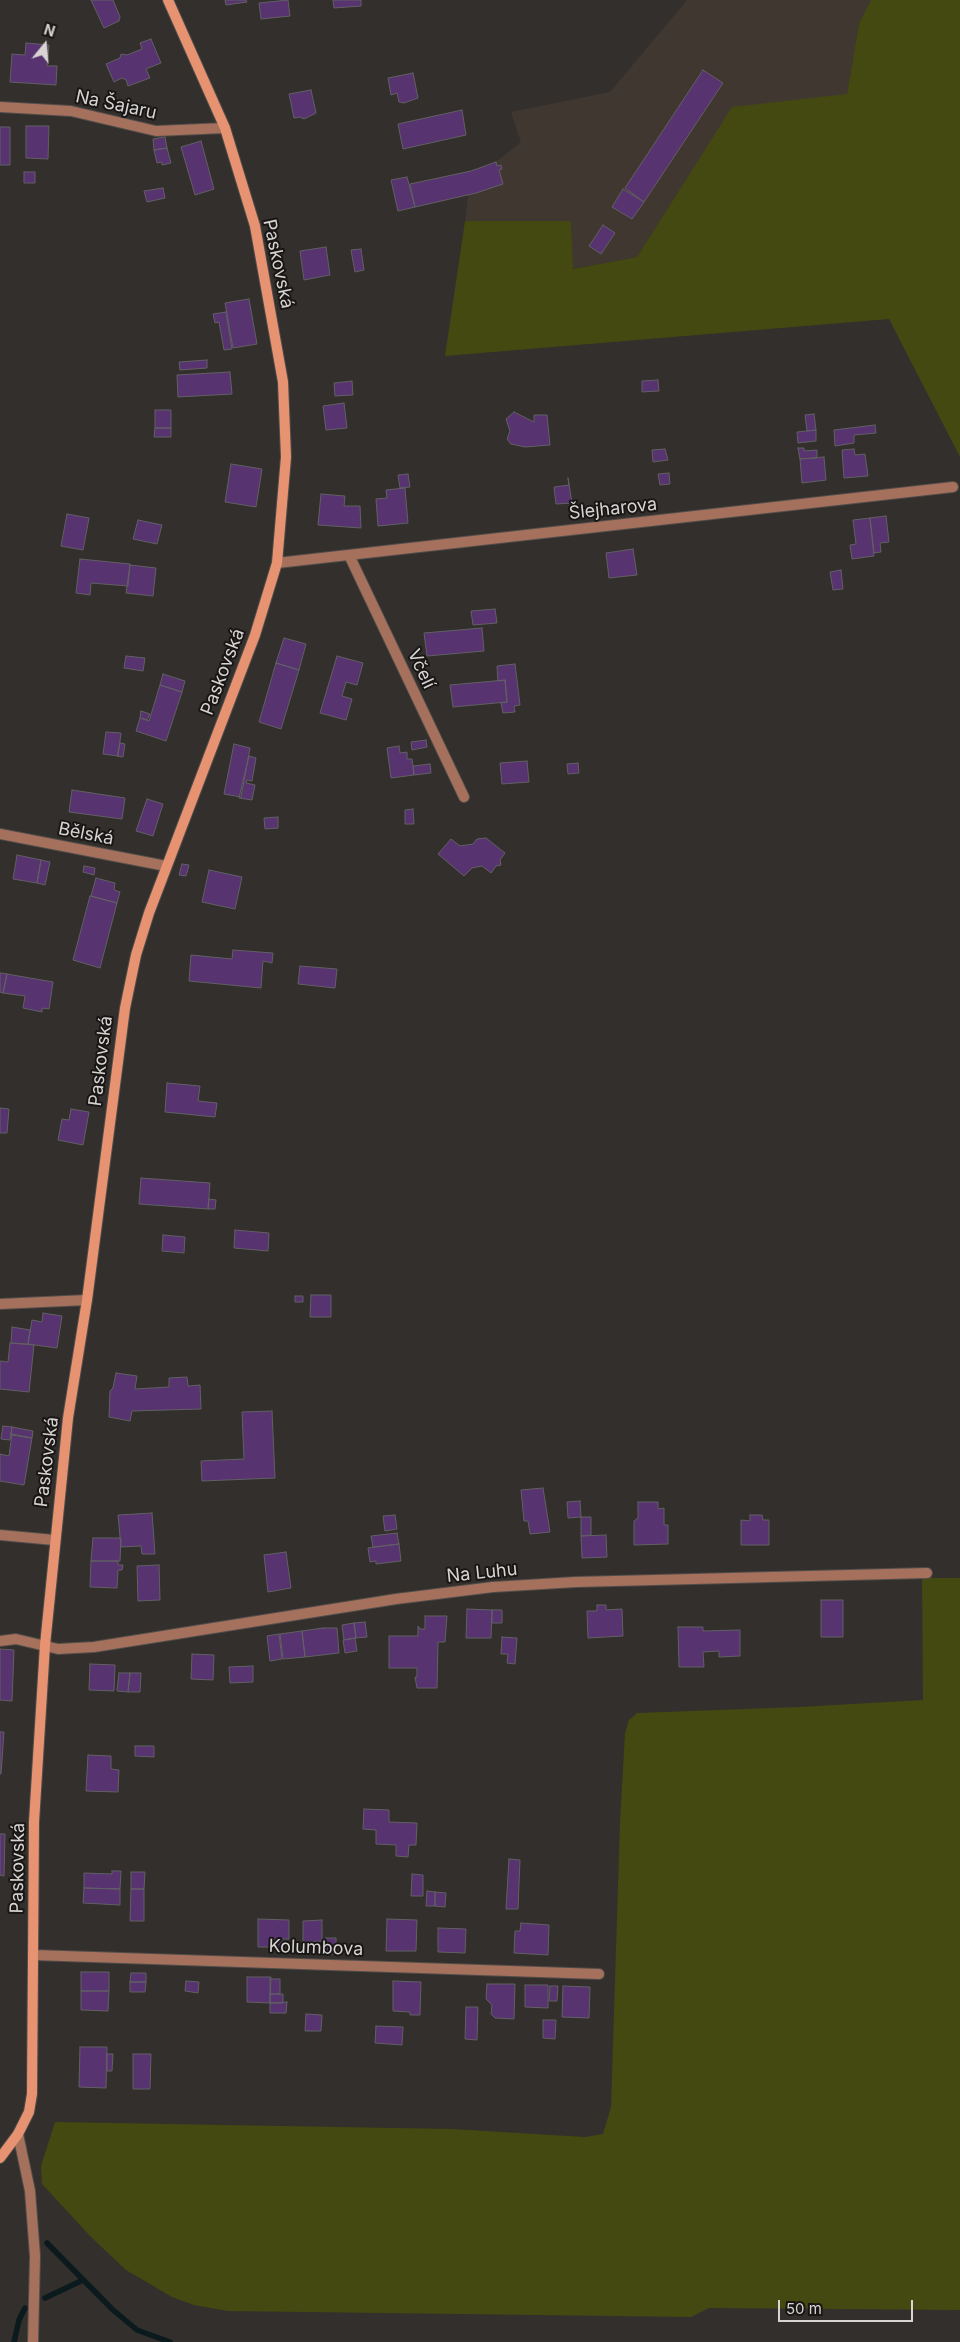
<!DOCTYPE html>
<meta charset="utf-8">
<style>
body{margin:0}
#map{position:relative;width:960px;height:2342px;overflow:hidden;background:#332f2c;font-family:Inter,sans-serif}
canvas{display:block}
.north{position:absolute;left:20px;top:20px;width:50px;height:50px;-webkit-text-stroke:4px #191716;paint-order:stroke;rotate:17deg;font-size:14px;font-weight:700;line-height:20px;text-align:center;color:#d7d4d2}
.north::after{content:'';display:block;margin:auto;width:18px;height:22px;background:#d7d4d2;clip-path:polygon(50% 0,100% 100%,50% 72%,0 100%)}
.scale{position:absolute;left:778px;top:2300px;width:135px;height:22px;box-sizing:border-box;border:2px solid #d7d4d2;border-top:0;padding-left:6px;font-size:15px;line-height:18px;white-space:nowrap;color:#d7d4d2;-webkit-text-stroke:4px #191716;paint-order:stroke}
</style>
<div id="map">
<canvas width="960" height="2342"></canvas>
<div class="north">N</div>
<div class="scale">50 m</div>
</div>
<script>
const ctx = document.querySelector('canvas').getContext('2d');
ctx.lineJoin = 'round';
function paint(path, color) { ctx.fillStyle = color; ctx.fill(path, 'evenodd'); }
const shape = rows => new Path2D(rows.map(r => 'M' + r).join(''));
function strokePath(path, color, width, dash) { ctx.strokeStyle = color; ctx.lineWidth = width; ctx.lineCap = dash ? 'butt' : 'round'; ctx.setLineDash(dash || []); ctx.stroke(path); }
function write(font, color, halo, rows, align = 'center') {
  ctx.font = font + ' Inter,sans-serif'; ctx.lineWidth = 4; ctx.setLineDash([]); ctx.textBaseline = 'middle'; ctx.strokeStyle = halo; ctx.fillStyle = color; for (const [text, x, y, turn = 0] of rows) {
    ctx.save(); ctx.translate(x, y); ctx.rotate((+turn || 0) * Math.PI / 180); ctx.textAlign = isNaN(turn) ? turn : align; if (halo) ctx.strokeText(text, 0, 0); ctx.fillText(text, 0, 0); ctx.restore();
  }
}
const built = shape([
 [687,0,871,0,859,23,847,95,732,108,637,257,572,269,571,221,465,221,471,171,496,162,521,142,511,112,610,92]
]);
const green = shape([
 [871,0,960,0,960,457,889,319,445,356,465,221,571,221,573,269,637,257,732,107,847,94,859,23],
 [922,1578,960,1578,960,2310,709,2308,691,2317,228,2311,194,2305,172,2297,126,2270,91,2237,42,2184,41,2166,55,2122,452,2129,585,2137,603,2134,611,2107,620,1822,625,1733,629,1720,637,1713,799,1707,923,1700]
]);
const stream = shape([
 [47,2243,112,2309,137,2330,170,2342],
 [45,2298,83,2280],
 [14,2342,19,2320,25,2308]
]);
const building = shape([
 [91,0,113,0,120,17,119,21,104,28,91,0],
 [225,0,246,0,247,2,226,5,225,0],
 [288,0,290,16,261,19,259,3,288,0],
 [333,0,361,0,361,6,334,8,333,0],
 [151,39,161,63,146,69,150,78,128,86,126,80,122,78,114,82,106,64,120,58,121,54,127,55,142,49,140,43,151,39],
 [26,43,49,45,47,66,57,66,56,85,10,82,12,54,25,55,26,43],
 [703,70,723,83,644,202,625,188,703,70],
 [413,73,418,98,404,103,399,102,397,93,391,95,388,78,413,73],
 [311,90,316,113,304,119,300,117,294,118,289,94,311,90],
 [462,110,466,135,403,149,398,124,462,110],
 [26,126,49,126,48,159,26,158,26,126],
 [0,127,10,127,10,165,0,165,0,127],
 [165,137,167,148,154,150,153,139,165,137],
 [201,141,214,189,195,195,181,147,201,141],
 [167,148,171,163,162,165,162,162,157,163,154,150,167,148],
 [496,162,497,166,501,165,502,169,499,170,503,184,476,193,415,207,410,184,471,171,496,162],
 [24,172,35,172,35,183,24,183,24,172],
 [407,177,415,207,398,211,391,180,407,177],
 [163,188,165,198,147,202,144,191,163,188],
 [623,189,644,202,632,219,612,207,623,189],
 [603,225,615,233,601,254,589,246,603,225],
 [326,247,330,275,304,280,300,251,326,247],
 [361,249,364,270,355,272,351,250,361,249],
 [249,299,257,344,233,348,225,303,249,299],
 [226,312,232,349,224,350,219,322,215,323,213,314,226,312],
 [207,360,207,368,180,370,179,362,207,360],
 [230,372,232,394,178,397,177,375,230,372],
 [658,380,659,391,642,392,642,381,658,380],
 [352,381,353,395,335,396,334,383,352,381],
 [344,403,347,428,326,430,323,406,344,403],
 [155,410,171,410,171,428,155,428,155,410],
 [514,412,534,422,534,415,547,415,550,445,525,447,511,444,507,439,510,431,506,419,514,412],
 [814,414,816,430,807,431,805,415,814,414],
 [875,425,876,433,854,435,854,443,835,446,834,430,875,425],
 [155,428,171,428,171,437,154,437,155,428],
 [816,430,816,441,798,443,797,432,816,430],
 [798,448,804,448,804,451,817,450,817,458,800,459,798,448],
 [665,449,668,460,653,462,652,450,665,449],
 [854,449,855,455,865,454,868,476,844,478,842,450,854,449],
 [824,457,826,480,802,483,800,459,824,457],
 [231,464,262,469,256,507,225,502,231,464],
 [669,473,670,484,660,485,658,474,669,473],
 [408,474,410,487,400,488,398,475,408,474],
 [568,478,572,503,556,504,554,487,569,485,568,478],
 [405,488,408,523,378,526,376,499,387,498,386,490,405,488],
 [321,494,345,496,344,506,360,506,361,528,318,525,321,494],
 [67,514,89,518,83,550,61,546,67,514],
 [886,516,889,542,880,543,881,552,874,553,870,518,886,516],
 [870,518,874,556,852,559,850,545,856,544,853,520,870,518],
 [138,520,162,525,157,544,133,539,138,520],
 [633,549,637,575,609,578,606,553,633,549],
 [80,559,130,564,128,586,91,583,90,595,76,593,80,559],
 [130,565,156,568,153,596,126,593,130,565],
 [841,570,843,589,833,590,830,572,841,570],
 [495,609,497,623,473,625,471,611,495,609],
 [482,628,484,651,427,656,424,633,482,628],
 [284,638,306,644,299,670,276,663,284,638],
 [126,656,145,658,143,671,124,668,126,656],
 [337,656,363,663,357,685,346,682,342,696,352,699,346,720,320,713,337,656],
 [276,663,299,670,281,729,259,722,276,663],
 [515,664,520,705,514,706,515,712,503,713,501,703,507,702,505,680,498,681,497,666,515,664],
 [163,674,185,681,182,692,160,685,163,674],
 [505,680,507,702,453,707,450,685,505,680],
 [160,685,182,692,166,741,136,731,140,718,149,721,160,685],
 [141,711,150,714,147,720,140,718,141,711],
 [106,732,121,733,118,756,103,754,106,732],
 [426,740,427,747,412,750,411,742,426,740],
 [120,743,125,744,123,757,117,756,120,743],
 [234,744,250,748,241,797,224,794,234,744],
 [399,746,400,753,407,752,407,759,412,759,414,775,391,778,387,748,399,746],
 [249,756,256,758,252,781,247,780,246,783,255,785,252,800,239,798,249,756],
 [527,761,529,782,502,784,500,763,527,761],
 [578,763,579,773,568,774,567,764,578,763],
 [430,764,431,773,414,775,413,766,430,764],
 [72,790,125,798,122,819,69,812,72,790],
 [147,799,163,804,153,836,136,831,147,799],
 [413,809,414,824,405,824,405,810,413,809],
 [278,817,278,828,265,829,264,818,278,817],
 [486,838,505,853,500,860,501,865,496,866,491,873,482,866,472,868,464,876,438,854,451,839,460,846,473,844,477,839,486,838],
 [17,855,41,860,37,883,13,879,17,855],
 [41,860,50,862,45,885,37,883,41,860],
 [182,864,189,865,186,876,179,875,182,864],
 [84,866,95,868,94,875,83,872,84,866],
 [209,870,242,877,235,909,202,902,209,870],
 [96,878,115,883,114,890,120,892,117,903,91,896,96,878],
 [90,896,117,903,100,968,73,960,90,896],
 [233,950,273,953,272,963,263,961,261,988,189,981,191,955,232,959,233,950],
 [300,966,337,969,335,988,298,984,300,966],
 [0,973,7,974,3,993,0,992,0,973],
 [7,974,53,982,49,1009,42,1008,42,1012,23,1008,25,996,3,993,7,974],
 [167,1083,200,1086,198,1101,217,1103,215,1117,165,1112,167,1083],
 [0,1108,9,1109,7,1133,0,1133,0,1108],
 [71,1109,89,1112,83,1145,58,1140,62,1119,69,1120,71,1109],
 [141,1178,210,1183,208,1209,139,1204,141,1178],
 [209,1199,216,1200,215,1209,208,1209,209,1199],
 [235,1230,269,1233,268,1251,234,1248,235,1230],
 [163,1235,185,1237,184,1253,162,1251,163,1235],
 [311,1295,331,1295,331,1317,310,1317,311,1295],
 [295,1296,303,1296,303,1302,295,1302,295,1296],
 [43,1313,62,1316,57,1348,28,1344,32,1320,42,1322,43,1313],
 [12,1327,30,1330,28,1344,11,1343,12,1327],
 [10,1343,34,1345,29,1392,0,1389,0,1361,8,1362,10,1343],
 [116,1373,137,1376,135,1389,169,1387,169,1378,187,1377,188,1386,200,1385,201,1409,132,1411,130,1421,109,1417,110,1391,113,1388,116,1373],
 [272,1411,275,1478,202,1481,201,1461,244,1459,242,1412,272,1411],
 [3,1426,12,1427,10,1440,1,1439,3,1426],
 [12,1427,33,1431,32,1438,11,1435,12,1427],
 [12,1434,32,1438,24,1485,0,1481,0,1454,9,1456,12,1434],
 [543,1488,550,1532,530,1534,528,1521,524,1521,521,1490,543,1488],
 [580,1501,581,1517,568,1518,567,1502,580,1501],
 [638,1502,658,1502,658,1509,664,1508,664,1525,668,1525,668,1544,634,1545,634,1521,638,1518,638,1502],
 [152,1513,155,1554,142,1554,141,1546,121,1547,118,1515,152,1513],
 [395,1515,397,1529,385,1531,383,1516,395,1515],
 [750,1515,762,1515,763,1520,769,1520,769,1545,741,1545,741,1520,750,1521,750,1515],
 [581,1517,591,1517,591,1535,581,1536,581,1517],
 [397,1533,399,1544,373,1547,371,1536,397,1533],
 [606,1535,607,1557,582,1558,581,1536,606,1535],
 [93,1538,121,1538,120,1561,91,1561,93,1538],
 [399,1544,401,1561,376,1564,376,1561,370,1562,368,1548,399,1544],
 [286,1552,291,1588,268,1592,264,1555,286,1552],
 [91,1561,118,1561,118,1565,123,1565,122,1570,118,1570,117,1588,90,1587,91,1561],
 [159,1565,160,1600,138,1601,137,1566,159,1565],
 [821,1600,843,1600,843,1637,821,1637,821,1600],
 [597,1605,606,1605,606,1610,622,1609,623,1636,588,1638,587,1611,597,1611,597,1605],
 [467,1609,492,1610,491,1638,466,1638,467,1609],
 [492,1610,502,1610,502,1623,492,1623,492,1610],
 [425,1616,447,1616,445,1642,438,1642,437,1688,417,1688,415,1677,417,1677,417,1668,389,1668,389,1636,418,1636,418,1626,420,1629,425,1629,425,1616],
 [365,1622,367,1637,356,1638,354,1623,365,1622],
 [354,1623,356,1638,344,1640,342,1625,354,1623],
 [678,1627,703,1627,703,1631,740,1630,740,1656,719,1657,719,1651,703,1652,704,1667,679,1667,678,1627],
 [323,1628,337,1628,339,1653,305,1657,302,1631,323,1628],
 [302,1631,305,1657,283,1659,280,1634,302,1631],
 [279,1634,282,1659,270,1661,267,1636,279,1634],
 [502,1637,517,1638,515,1664,507,1663,508,1654,501,1654,502,1637],
 [355,1638,357,1651,345,1653,343,1640,355,1638],
 [0,1649,14,1650,12,1701,0,1700,0,1649],
 [192,1654,214,1655,213,1680,191,1679,192,1654],
 [90,1664,115,1665,114,1691,89,1690,90,1664],
 [253,1666,253,1682,230,1683,229,1667,253,1666],
 [119,1673,130,1673,128,1692,117,1691,119,1673],
 [130,1673,141,1673,140,1692,128,1692,130,1673],
 [0,1732,4,1732,1,1774,0,1774,0,1732],
 [135,1746,154,1746,154,1757,135,1756,135,1746],
 [88,1755,111,1756,111,1769,119,1770,118,1792,86,1791,88,1755],
 [364,1809,389,1810,389,1822,417,1823,416,1845,409,1845,408,1857,396,1856,396,1845,376,1844,376,1830,363,1829,364,1809],
 [0,1834,5,1834,4,1876,0,1875,0,1834],
 [509,1859,520,1860,518,1909,506,1909,509,1859],
 [112,1871,121,1871,120,1889,84,1888,84,1873,112,1874,112,1871],
 [131,1872,145,1872,144,1889,131,1889,131,1872],
 [412,1874,423,1875,423,1896,411,1896,412,1874],
 [84,1888,120,1889,120,1905,83,1903,84,1888],
 [131,1889,144,1889,144,1921,130,1921,131,1889],
 [427,1891,435,1892,435,1906,426,1906,427,1891],
 [435,1892,446,1893,445,1907,435,1906,435,1892],
 [258,1919,289,1920,289,1939,282,1939,282,1947,258,1947,258,1919],
 [387,1919,417,1920,416,1951,386,1951,387,1919],
 [322,1920,322,1941,303,1942,303,1921,322,1920],
 [521,1923,549,1925,548,1955,514,1953,515,1931,520,1931,521,1923],
 [438,1928,466,1929,465,1953,438,1952,438,1928],
 [326,1938,336,1938,336,1954,326,1954,326,1938],
 [81,1972,109,1972,109,1991,81,1991,81,1972],
 [131,1973,146,1973,146,1982,130,1982,131,1973],
 [247,1977,271,1977,270,2003,247,2002,247,1977],
 [270,1979,280,1979,280,1994,270,1994,270,1979],
 [186,1981,199,1982,198,1993,185,1991,186,1981],
 [393,1981,421,1982,420,2015,410,2015,410,2012,393,2011,393,1981],
 [130,1982,146,1982,145,1992,130,1992,130,1982],
 [487,1984,515,1984,514,2019,495,2018,491,2014,492,2005,486,1999,487,1984],
 [525,1985,548,1985,548,2008,525,2007,525,1985],
 [550,1986,558,1986,557,2001,549,2001,550,1986],
 [563,1986,590,1987,589,2018,562,2017,563,1986],
 [81,1991,109,1991,108,2011,81,2010,81,1991],
 [270,1994,283,1994,283,2003,270,2003,270,1994],
 [287,2002,286,2013,270,2013,270,2003,287,2002],
 [466,2007,478,2007,477,2040,465,2039,466,2007],
 [306,2014,322,2015,321,2031,305,2031,306,2014],
 [543,2020,556,2020,555,2039,543,2038,543,2020],
 [376,2026,403,2027,402,2045,375,2043,376,2026],
 [80,2047,107,2047,106,2088,79,2087,80,2047],
 [107,2054,113,2054,112,2071,107,2071,107,2054],
 [133,2054,151,2054,150,2089,133,2089,133,2054]
]);
const street = shape([
 [0,107,71,111,156,131,225,128],
 [349,555,464,797],
 [277,563,953,487],
 [0,834,166,866],
 [0,1304,87,1300],
 [0,1535,54,1540],
 [0,1641,16,1639,58,1649,94,1647,396,1599,493,1587,576,1582,927,1573],
 [33,1955,599,1974],
 [18,2134,30,2191,35,2256,33,2342]
]);
const secondary = shape([
 [0,2158,18,2134,29,2112,32,2094,34,1822,45,1645,68,1418,87,1300,125,1008,136,955,149,913,255,635,277,563,286,457,283,382,255,226,225,128,168,0]
]);
const streetNames = [
 ["Na Šajaru",116,105,12],
 ["Paskovská",278,264,78],
 ["Šlejharova",613,509,-6],
 ["Včelí",421,669,65],
 ["Paskovská",223,672,-69],
 ["Bělská",86,834,11],
 ["Paskovská",101,1061,-83],
 ["Paskovská",47,1462,-83],
 ["Na Luhu",482,1573,-6],
 ["Paskovská",18,1868,-89],
 ["Kolumbova",316,1948,2]
];
paint(built, '#403730');
paint(green, '#444911');
strokePath(stream, '#0b1a1c', 5.5);
paint(building, '#573370');
strokePath(building, '#626064', 1);
strokePath(street, '#514d4a', 12);
strokePath(secondary, '#514d4a', 12);
strokePath(street, '#a5705c', 10);
strokePath(secondary, '#e79372', 10);
write('18px', '#d7d4d2', '#191716', streetNames);
</script>
